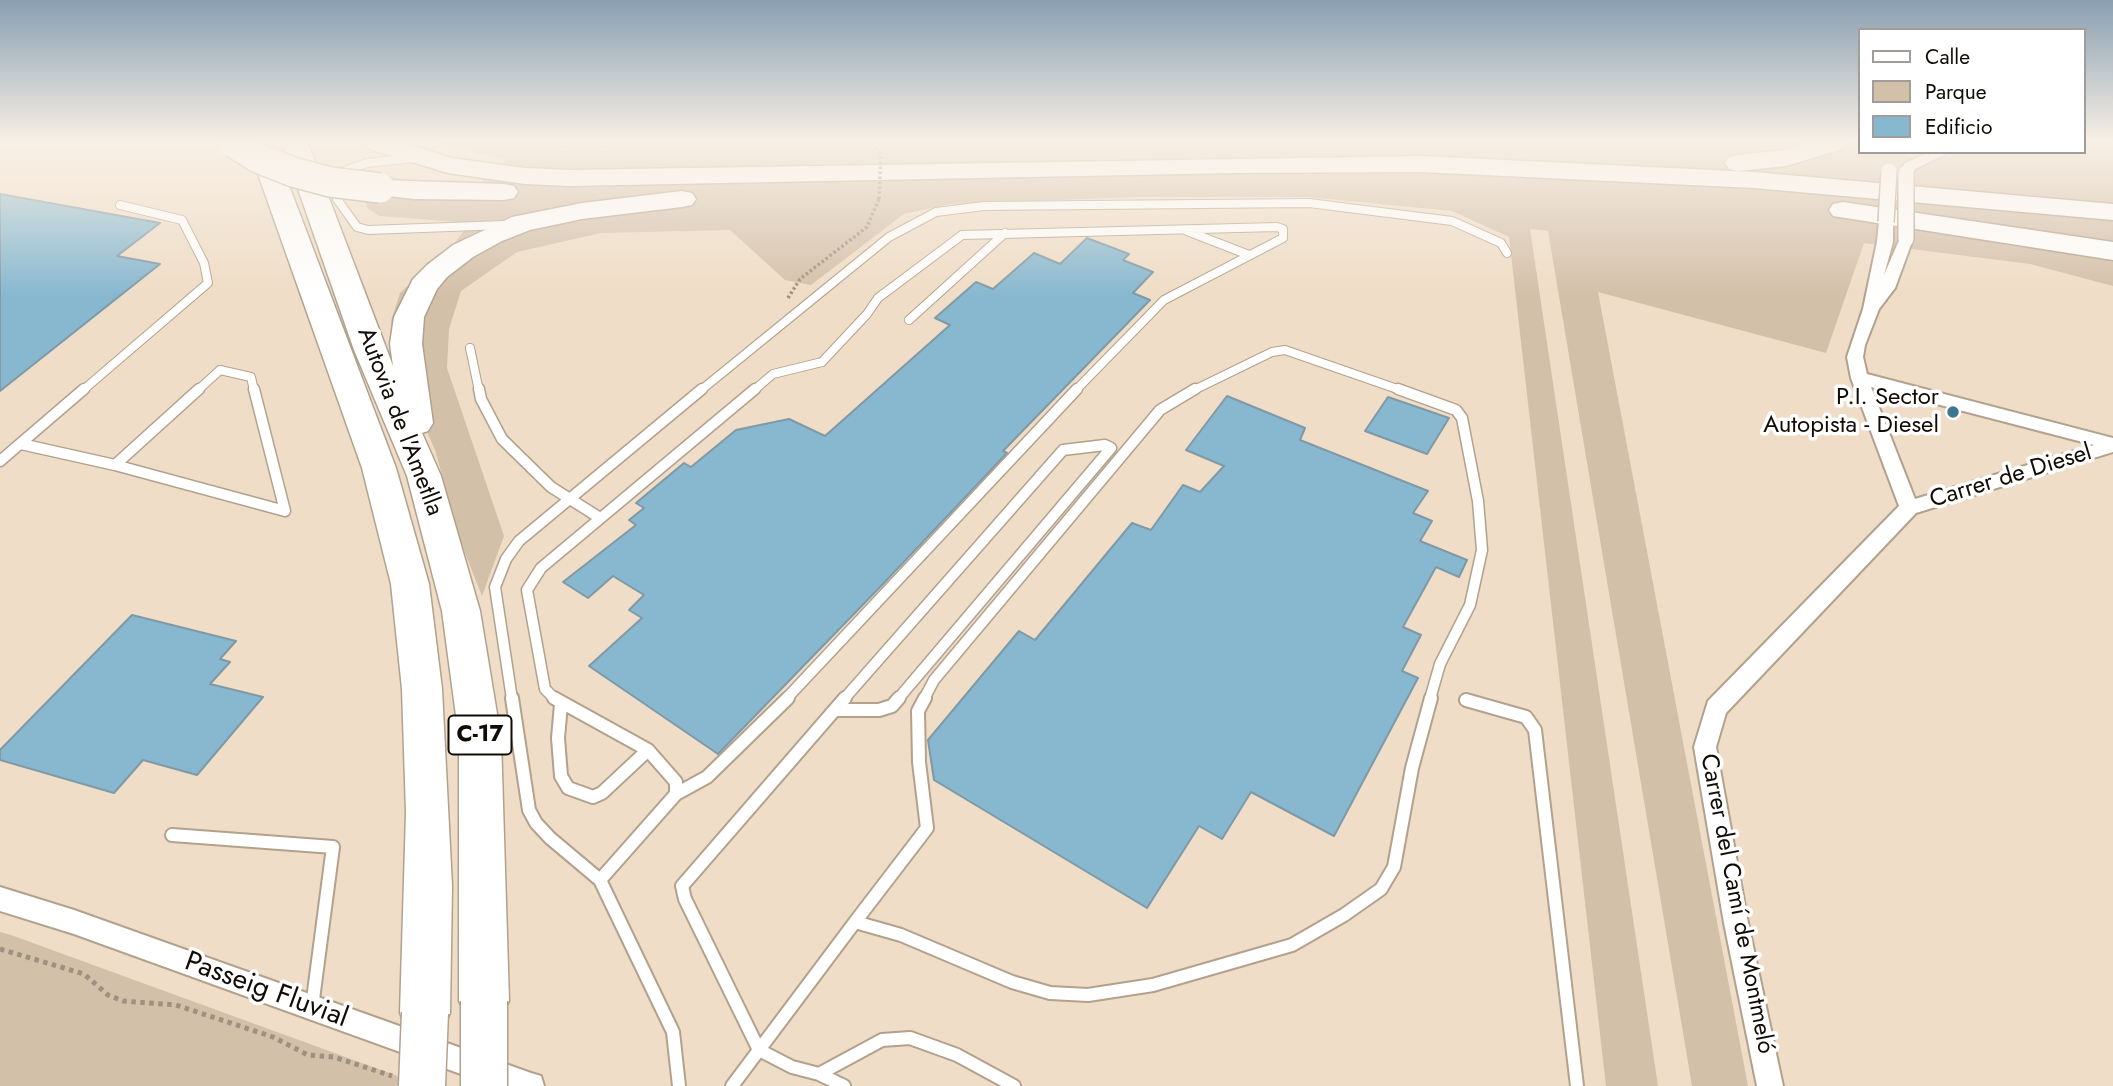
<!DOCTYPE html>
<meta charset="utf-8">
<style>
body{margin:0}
#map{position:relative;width:2113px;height:1086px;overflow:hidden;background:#efddc7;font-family:Jost,sans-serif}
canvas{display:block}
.legend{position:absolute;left:1858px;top:28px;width:228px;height:126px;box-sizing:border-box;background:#fff;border:2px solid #a09d9b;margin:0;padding:9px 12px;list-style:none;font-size:21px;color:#110b05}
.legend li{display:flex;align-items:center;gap:14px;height:35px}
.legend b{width:35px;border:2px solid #a09d9b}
</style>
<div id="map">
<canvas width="2113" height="1086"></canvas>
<ul class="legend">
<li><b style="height:9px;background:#fff"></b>Calle</li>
<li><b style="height:19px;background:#d3c0a9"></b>Parque</li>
<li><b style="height:19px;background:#88b8cf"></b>Edificio</li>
</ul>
</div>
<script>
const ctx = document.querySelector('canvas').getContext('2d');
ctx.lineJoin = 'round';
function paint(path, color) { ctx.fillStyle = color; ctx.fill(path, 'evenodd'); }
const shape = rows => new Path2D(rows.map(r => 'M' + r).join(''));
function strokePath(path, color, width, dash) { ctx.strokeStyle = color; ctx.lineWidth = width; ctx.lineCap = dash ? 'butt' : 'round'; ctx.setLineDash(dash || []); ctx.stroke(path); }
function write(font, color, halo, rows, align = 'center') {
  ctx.font = font + ' Jost,sans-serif'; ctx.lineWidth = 7; ctx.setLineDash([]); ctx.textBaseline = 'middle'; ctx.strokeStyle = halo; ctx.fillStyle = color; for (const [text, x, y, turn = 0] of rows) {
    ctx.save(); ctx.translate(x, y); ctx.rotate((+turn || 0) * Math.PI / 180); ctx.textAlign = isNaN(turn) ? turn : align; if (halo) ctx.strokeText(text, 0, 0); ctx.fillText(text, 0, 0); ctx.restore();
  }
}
const green = shape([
 [437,143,1859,143,1859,152,2083,152,2083,143,2113,143,2113,286,2030,264,1864,243,1826,353,1598,292,1748,1086,1692,1086,1548,231,1530,229,1658,1086,1606,1086,1509,237,1452,211,1307,197,1140,197,950,204,904,214,811,285,785,280,730,230,601,233,517,252,461,291,449,329,447,368,504,536,482,596,461,543,435,450,398,366,391,321,400,293,456,241,470,223,379,216,367,208,362,181,379,173,465,196,506,160],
 [0,932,11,935,425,1086,0,1086]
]);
const building = shape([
 [0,194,160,223,117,256,160,264,0,391,0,194],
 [1087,238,1129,254,1123,260,1153,272,1133,293,1150,300,1003,451,1007,453,882,585,718,754,589,666,642,618,629,610,644,595,613,576,588,598,563,582,636,525,629,520,644,508,636,503,684,463,691,467,736,430,789,419,825,436,950,325,935,318,976,282,993,289,1034,253,1060,264,1087,238],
 [1227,396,1305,428,1300,440,1428,491,1413,513,1432,521,1420,541,1467,560,1459,577,1436,567,1403,627,1421,635,1402,671,1418,678,1334,836,1251,792,1222,839,1199,826,1147,908,934,780,928,740,1019,631,1035,640,1132,523,1151,530,1183,485,1200,492,1224,466,1186,450,1227,396],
 [1388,397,1449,418,1427,454,1365,431,1388,397],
 [132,615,236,641,220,659,230,662,210,684,263,697,197,775,143,760,114,793,0,760,0,750,132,615]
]);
const pathFar1 = shape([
 [541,143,558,147,768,143],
 [855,143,876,148,881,153],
 [788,298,800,279,867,227,879,199]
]);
const path = shape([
 [0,949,84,974,108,995,123,1001,176,1005,273,1037,308,1055,334,1057,392,1076]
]);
const serviceFar2 = shape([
 [415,158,367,163,339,173,337,199,357,227,368,230,504,225],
 [1187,231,1249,255],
 [909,320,1005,233],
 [470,348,479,391],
 [82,391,208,283,204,263,182,220,120,205],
 [197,391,220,370,251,377,254,391],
 [700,391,889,237,936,212,984,206,1309,203,1452,221,1501,243,1507,253],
 [753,391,773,374,822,362,867,314,878,298,962,235,1277,227,1283,229,1283,238,1164,300,1075,391],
 [1192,391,1272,352,1285,350,1403,391]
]);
const serviceFar1 = shape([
 [479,389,481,399,502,439,551,487,600,518],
 [1398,389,1456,410,1462,418,1478,501,1482,550,1470,605,1440,664,1430,699],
 [21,444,115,465],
 [0,461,84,389],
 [115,465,285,511,254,389],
 [115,465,199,389],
 [512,699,495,587,506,559,519,541,702,389],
 [555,699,545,689,527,590,541,568,755,389],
 [786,699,1077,389],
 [844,699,1063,450,1105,445,1111,448,898,699],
 [924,699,934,680,1160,410,1195,389]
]);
const service = shape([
 [512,698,529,810,536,823,550,838,600,880,673,1032,679,1086],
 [554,698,648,750,676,782,676,794],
 [1466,700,1526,717,1535,730,1577,1086],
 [561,704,558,738,561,776,568,788,593,797,602,793,648,750],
 [836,710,879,710,892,706,899,698],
 [676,794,707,777,788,698],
 [172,835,333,847,312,1007],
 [600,880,676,794],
 [855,922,901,935,1012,982,1050,993,1088,995,1153,985,1292,945,1344,915,1381,889,1394,867,1412,768,1431,698],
 [855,922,927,828,919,762,918,711,925,698],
 [819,1074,882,1040,910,1038,957,1055,1014,1086],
 [732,1086,855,922],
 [844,1086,819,1074,792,1067,759,1050,685,899,682,886,845,698]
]);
const minor = shape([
 [1931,152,1950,152,1915,169,1911,176,1901,176,1899,173,1905,163,1931,152],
 [1886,218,1893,222,1893,242,1884,275,1901,236,1911,236,1913,239,1895,288,1879,309,1865,345,1863,357,1867,374,2113,438,2113,452,1916,513,1726,713,1716,747,1748,923,1783,1086,1757,1086,1724,923,1694,747,1708,701,1899,506,1851,378,1847,357,1863,309,1877,242,1879,222,1886,218],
 [1871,387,2094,445,1915,499,1871,387],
 [0,887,74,910,531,1073,541,1076,544,1086,494,1086,74,934,0,911,0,887]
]);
const motorway = shape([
 [247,143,273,143,396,468,429,584,442,689,452,886,450,1013,442,1030,425,1038,408,1030,400,1013,406,813,402,689,391,584,362,468,247,143],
 [282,143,308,143,393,366,390,344,394,317,413,279,427,265,453,245,512,217,582,203,682,191,692,193,696,199,692,205,682,207,582,219,530,230,502,241,473,257,447,277,437,289,424,317,422,344,433,423,428,431,422,433,441,476,480,611,501,738,509,1001,501,1018,484,1026,467,1018,459,1001,459,738,442,611,407,476,354,350,282,143],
 [365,143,406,143,451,158,525,168,570,170,1422,156,1754,172,2113,204,2113,220,1754,188,1422,172,1234,173,570,186,525,184,448,173,369,149,365,143],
 [1805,143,1846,143,1842,149,1786,166,1738,171,1729,169,1725,163,1729,157,1738,155,1783,150,1805,143],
 [380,180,504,184,514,186,518,192,514,198,504,200,414,199,370,194,366,188,370,182,380,180],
 [1843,202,2113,242,2113,260,1833,216,1829,210,1833,204,1843,202]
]);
const pathBridge = shape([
 [879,199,881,153]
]);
const minorBridge = shape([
 [1906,173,1906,239],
 [1886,222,1889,171]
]);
const motorwayBridgeFar1 = shape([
 [234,143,258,158,293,172,330,182,380,188]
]);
const motorwayBridge = shape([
 [484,1001,484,1086],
 [422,1086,425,1013]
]);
const markers = [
 [1953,412,7,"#3c768f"]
];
const shields = [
 [480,735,63]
];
const shieldNames = [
 ["C-17",480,735]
];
const poiNames = [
 ["P.I. Sector",1939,398],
 ["Autopista - Diesel",1939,426]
];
const streetNames = [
 ["Autovia de l'Ametlla",399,422,69],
 ["Carrer de Diesel",2011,477,-17],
 ["Carrer del Camí de Montmeló",1736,904,79]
];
const nearStreetnames = [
 ["Passeig Fluvial",266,991,20]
];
paint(green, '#d3c0a9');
paint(building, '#88b8cf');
strokePath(building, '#7f99a6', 2);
strokePath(serviceFar2, '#b2a18d', 10);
strokePath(serviceFar1, '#b2a18d', 13);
strokePath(service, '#b2a18d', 16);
strokePath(minor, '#b2a18d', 4);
strokePath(motorway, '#b2a18d', 3);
strokePath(pathFar1, '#9e9180', 3.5, [2.5, 2.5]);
strokePath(path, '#9e9180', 5, [4.5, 4.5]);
strokePath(serviceFar2, '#fff', 8);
strokePath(serviceFar1, '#fff', 10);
strokePath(service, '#fff', 12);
paint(minor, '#fff');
paint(motorway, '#fff');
strokePath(minorBridge, '#b2a18d', 18, []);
strokePath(motorwayBridgeFar1, '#b2a18d', 32, []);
strokePath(motorwayBridge, '#b2a18d', 49, []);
strokePath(pathBridge, '#9e9180', 3.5, [2.5, 2.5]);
strokePath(minorBridge, '#fff', 15);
strokePath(motorwayBridgeFar1, '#fff', 29);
strokePath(motorwayBridge, '#fff', 46);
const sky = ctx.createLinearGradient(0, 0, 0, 295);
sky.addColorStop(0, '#899fb0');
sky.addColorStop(0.48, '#f8f0e6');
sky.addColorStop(1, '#f8f0e600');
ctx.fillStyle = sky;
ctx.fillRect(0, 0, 2113, 295);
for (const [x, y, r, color] of markers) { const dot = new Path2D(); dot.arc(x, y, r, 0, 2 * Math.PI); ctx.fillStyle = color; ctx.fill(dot); strokePath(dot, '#fff', 2.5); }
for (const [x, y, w] of shields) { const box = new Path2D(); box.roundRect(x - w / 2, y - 19.5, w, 39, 5); ctx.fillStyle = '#fff'; ctx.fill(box); strokePath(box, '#110b05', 2); }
write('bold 23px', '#110b05', null, shieldNames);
write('24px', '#110b05', '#fff', poiNames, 'right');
write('24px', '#110b05', '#fff', streetNames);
write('28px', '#110b05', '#fff', nearStreetnames);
</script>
